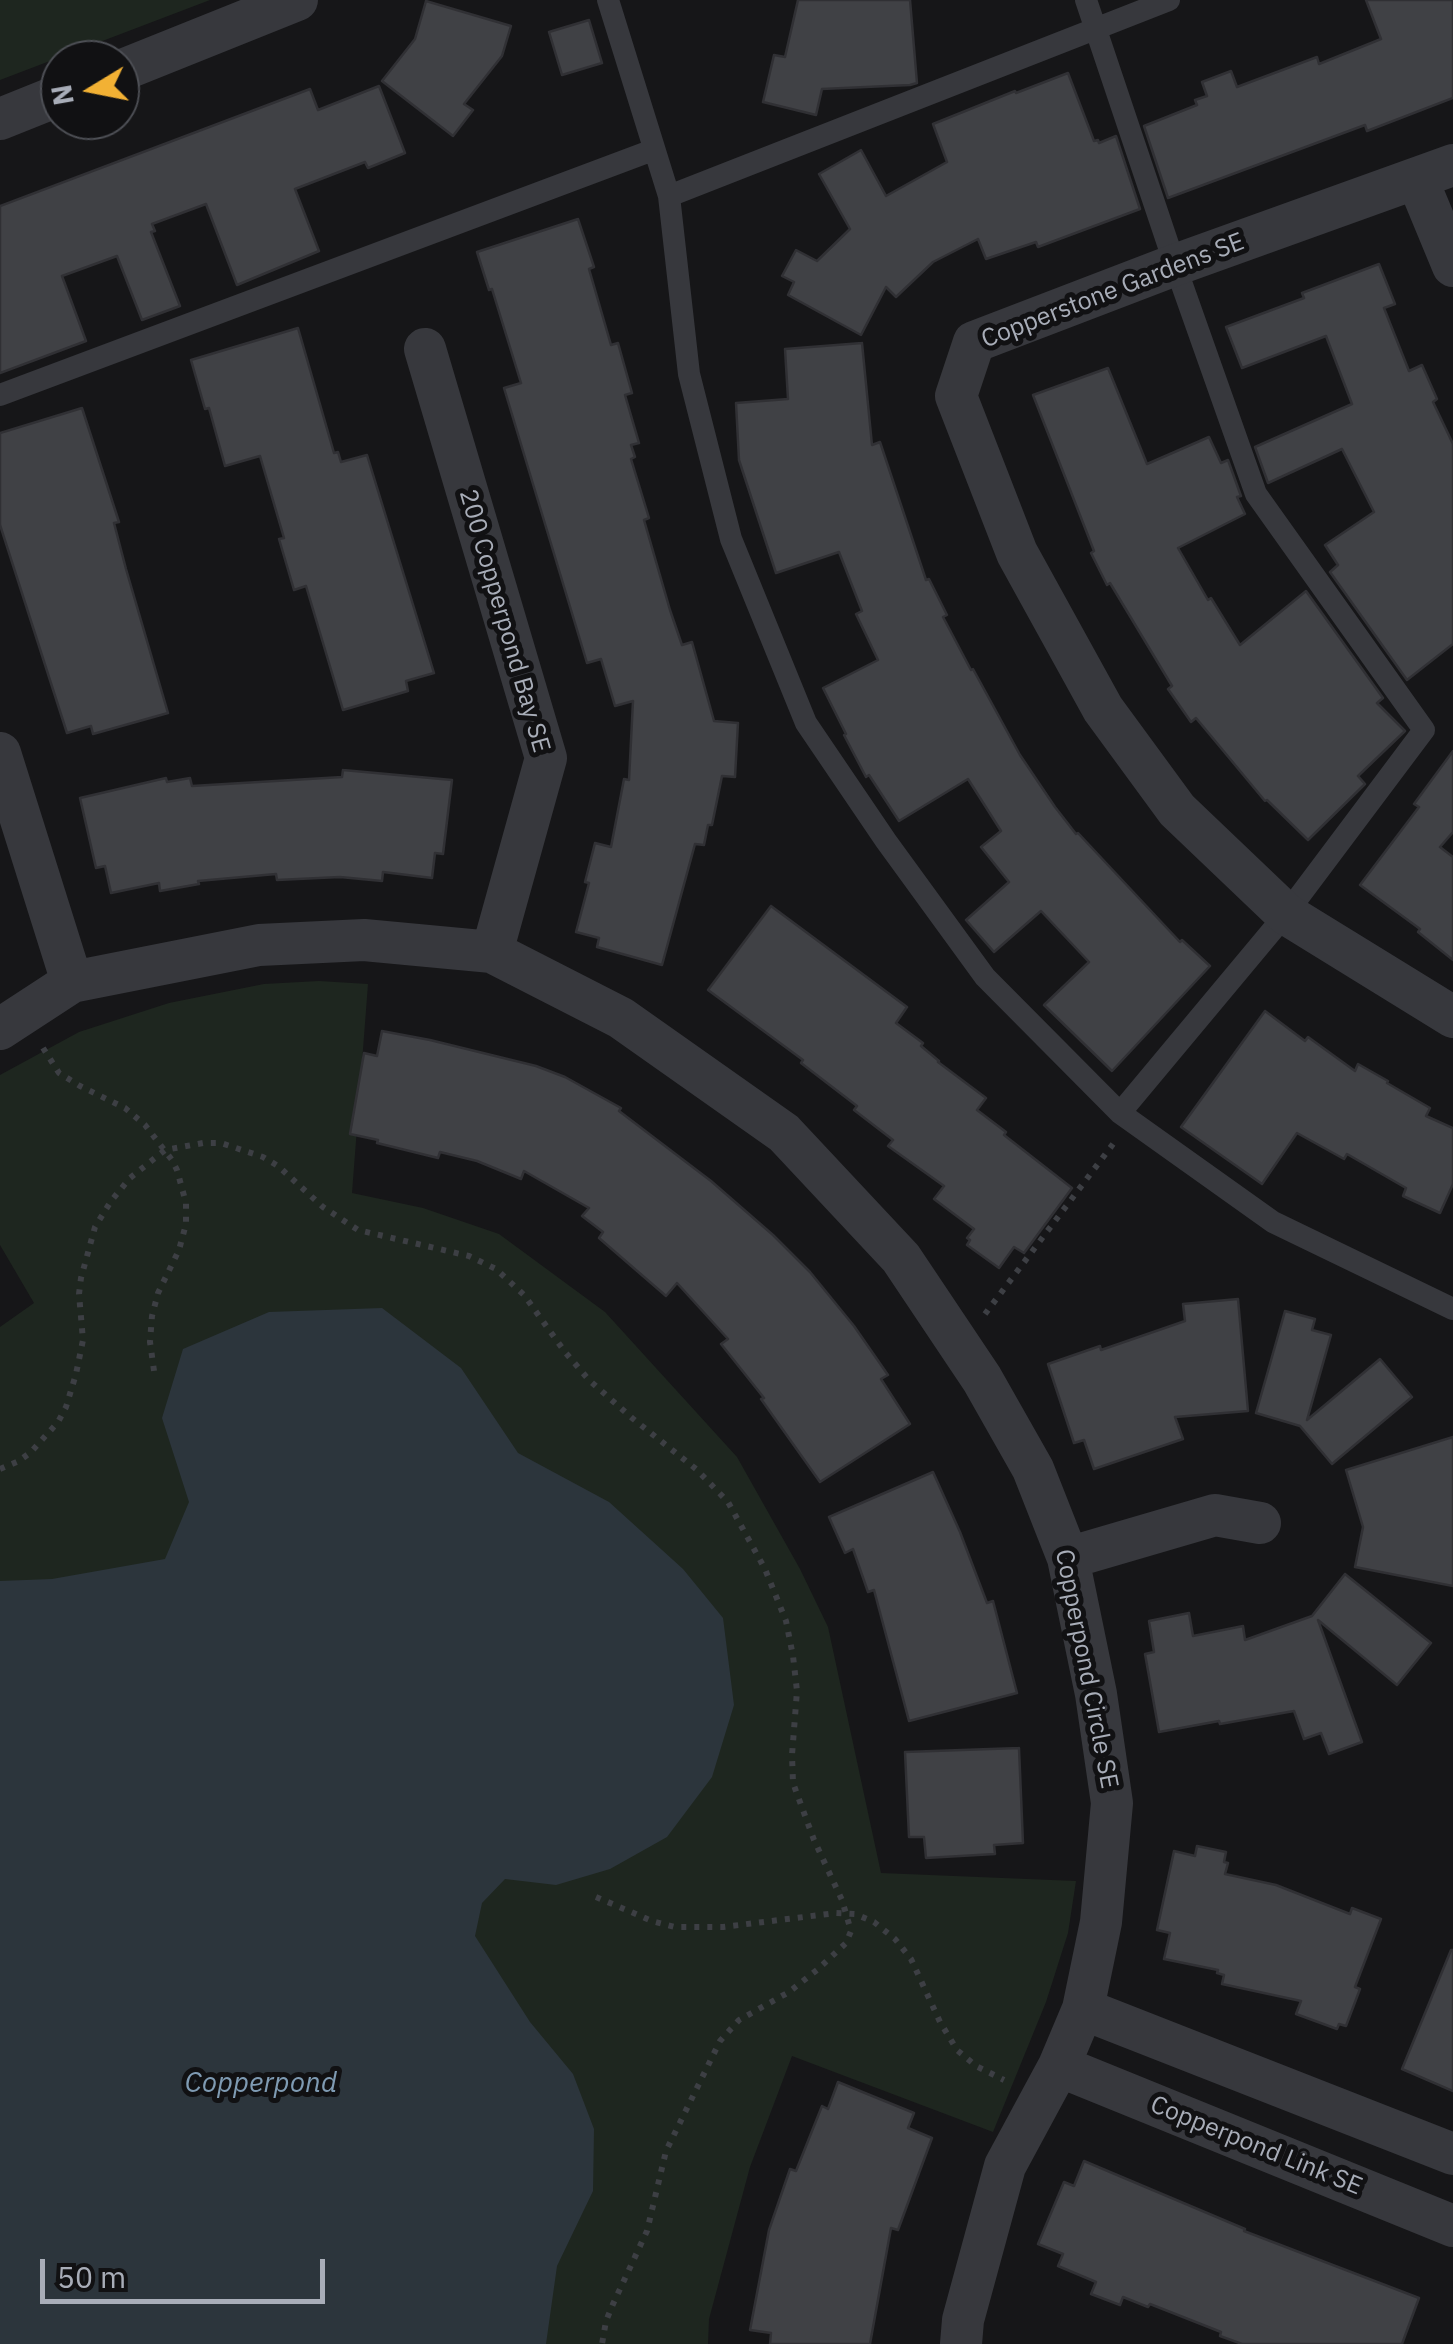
<!DOCTYPE html>
<style>
body{margin:0}
#map{position:relative;width:1453px;height:2344px;overflow:hidden;background:#161618;font-family:"IBM Plex Sans",sans-serif}
canvas{display:block}
.north{position:absolute;left:40px;top:40px;width:100px;height:100px;box-sizing:border-box;background:#111113;border:2px solid #4d4f55;border-radius:50%;rotate:260deg;font-size:28px;font-weight:700;line-height:40px;text-align:center;color:#a8adb8}
.north::after{content:'';display:block;margin:auto;width:35px;height:45px;background:#f2b134;clip-path:polygon(50% 0,100% 100%,50% 72%,0 100%)}
.scale{position:absolute;left:40px;top:2259px;width:285px;height:45px;box-sizing:border-box;border:5px solid #a8adb8;border-top:0;padding-left:12px;font-size:30px;line-height:35px;white-space:nowrap;color:#a8adb8;-webkit-text-stroke:8px #111113;paint-order:stroke}
</style>
<div id="map">
<canvas width="1453" height="2344"></canvas>
<div class="north">N</div>
<div class="scale">50 m</div>
</div>
<script>
const ctx = document.querySelector('canvas').getContext('2d');
ctx.lineJoin = 'round';
function paint(path, color) { ctx.fillStyle = color; ctx.fill(path, 'evenodd'); }
const shape = rows => new Path2D(rows.map(r => 'M' + r).join(''));
function strokePath(path, color, width, dash) { ctx.strokeStyle = color; ctx.lineWidth = width; ctx.lineCap = dash ? 'butt' : 'round'; ctx.setLineDash(dash || []); ctx.stroke(path); }
function write(font, color, halo, rows, align = 'center') {
  ctx.font = font + ' "IBM Plex Sans",sans-serif'; ctx.lineWidth = 10; ctx.setLineDash([]); ctx.textBaseline = 'middle'; ctx.strokeStyle = halo; ctx.fillStyle = color; for (const [text, x, y, turn = 0] of rows) {
    ctx.save(); ctx.translate(x, y); ctx.rotate((+turn || 0) * Math.PI / 180); ctx.textAlign = isNaN(turn) ? turn : align; if (halo) ctx.strokeText(text, 0, 0); ctx.fillText(text, 0, 0); ctx.restore();
  }
}
const green = shape([
 [0,0,210,0,0,80],
 [319,981,368,984,352,1193,423,1208,499,1234,605,1312,737,1457,800,1569,828,1627,881,1873,1076,1881,1068,1933,1046,2002,993,2132,792,2056,750,2167,709,2319,708,2344,0,2344,0,1327,34,1303,0,1245,0,1075,79,1032,169,1003,264,984]
]);
const water = shape([
 [382,1308,461,1368,518,1453,609,1502,683,1569,723,1618,734,1705,712,1777,667,1837,610,1869,556,1885,505,1879,482,1903,475,1936,530,2022,573,2074,594,2129,593,2191,557,2266,546,2344,0,2344,0,1581,52,1579,165,1559,189,1502,162,1418,183,1349,269,1312]
]);
const building = shape([
 [798,0,910,0,917,83,910,85,822,89,816,115,763,102,774,55,785,57,798,0],
 [1366,0,1453,0,1453,98,1367,131,1365,125,1168,198,1144,126,1197,105,1195,100,1207,96,1202,82,1231,71,1237,87,1317,57,1319,64,1381,39,1366,0],
 [426,1,511,26,502,56,464,104,473,110,453,136,382,81,415,39,426,1],
 [589,20,602,63,562,75,549,32,589,20],
 [1068,73,1094,141,1098,140,1099,143,1116,136,1140,209,1038,247,1036,242,986,259,978,239,933,262,896,297,886,287,861,335,788,295,794,282,782,276,796,250,817,261,850,229,819,174,861,150,886,196,947,162,933,124,1015,91,1016,93,1068,73],
 [379,86,405,153,368,168,365,162,295,189,319,251,237,285,206,204,152,224,155,231,151,232,180,306,142,320,117,256,62,276,86,341,0,373,0,206,310,89,318,110,379,86],
 [578,219,594,267,589,269,611,345,618,343,632,393,625,395,639,443,631,445,635,457,631,459,649,518,644,520,670,610,682,645,692,642,714,721,738,723,735,777,722,776,712,825,708,825,704,845,695,844,662,965,597,947,599,938,576,932,589,883,585,882,595,843,611,847,624,779,629,780,633,701,615,706,601,659,587,663,504,388,521,383,492,289,489,290,477,252,578,219],
 [1379,264,1395,304,1384,308,1409,371,1422,365,1437,399,1433,402,1453,444,1453,644,1407,680,1330,572,1338,565,1325,545,1374,512,1342,449,1268,483,1255,447,1352,404,1326,336,1242,368,1226,327,1304,298,1302,293,1379,264],
 [298,328,334,453,338,452,341,462,367,455,434,673,406,681,408,691,343,710,306,586,294,590,279,539,284,538,260,456,225,466,209,408,205,409,191,360,298,328],
 [862,343,872,445,880,442,926,580,929,579,947,615,943,617,971,670,973,669,1020,755,1055,807,1076,834,1078,833,1180,942,1182,940,1210,966,1112,1071,1044,1005,1089,962,1041,911,994,952,966,920,1009,882,981,847,1001,831,968,779,899,821,869,775,866,777,844,735,846,734,823,688,878,660,856,614,862,611,839,552,776,573,739,460,736,403,788,399,785,349,862,343],
 [1108,368,1147,464,1209,437,1221,463,1228,460,1241,496,1237,497,1245,514,1178,548,1208,600,1211,598,1240,645,1306,591,1383,698,1377,703,1405,731,1358,776,1365,784,1308,840,1267,800,1265,801,1196,718,1191,722,1168,689,1172,686,1110,583,1107,585,1091,553,1094,551,1033,395,1108,368],
 [82,408,119,522,114,523,126,569,168,713,93,734,91,726,67,733,0,525,0,433,82,408],
 [1453,751,1453,832,1440,847,1453,857,1453,960,1418,932,1420,929,1360,885,1419,807,1414,804,1453,751],
 [343,770,452,780,443,854,435,853,432,878,383,872,382,881,340,877,277,880,276,874,198,881,199,884,160,891,159,883,111,893,105,866,96,868,80,798,166,778,167,782,190,778,192,786,342,777,343,770],
 [771,906,907,1007,896,1023,923,1043,921,1046,939,1061,938,1062,986,1098,977,1110,1006,1132,1004,1135,1072,1188,1024,1253,1014,1247,999,1268,967,1245,970,1240,967,1238,974,1229,934,1199,944,1186,888,1146,893,1140,854,1110,857,1106,801,1063,803,1060,708,990,771,906],
 [1265,1011,1305,1041,1308,1037,1355,1071,1358,1064,1388,1081,1387,1083,1430,1108,1426,1116,1453,1128,1453,1184,1440,1213,1403,1196,1406,1188,1347,1154,1344,1159,1297,1133,1262,1184,1181,1127,1265,1011],
 [382,1031,430,1040,536,1066,565,1077,621,1108,619,1111,711,1181,773,1235,810,1272,854,1326,888,1375,881,1379,910,1424,820,1482,761,1399,764,1398,721,1344,728,1339,677,1283,666,1296,599,1238,603,1232,582,1216,589,1208,524,1171,521,1179,477,1161,440,1152,438,1158,377,1143,378,1140,350,1134,364,1053,377,1056,382,1031],
 [1238,1299,1248,1411,1175,1417,1183,1439,1094,1469,1084,1440,1074,1443,1048,1364,1100,1346,1101,1350,1185,1321,1183,1304,1238,1299],
 [1285,1311,1315,1319,1312,1330,1331,1335,1307,1420,1380,1359,1412,1397,1332,1464,1300,1426,1256,1413,1285,1311],
 [1453,1437,1453,1586,1355,1567,1363,1527,1346,1470,1453,1437],
 [933,1472,960,1532,987,1603,993,1601,1017,1693,909,1721,874,1590,868,1592,853,1549,845,1553,829,1517,933,1472],
 [1345,1574,1431,1643,1397,1685,1318,1620,1362,1742,1329,1754,1321,1733,1304,1739,1294,1711,1220,1724,1219,1721,1159,1732,1145,1654,1154,1652,1149,1621,1189,1613,1193,1636,1243,1626,1245,1640,1312,1616,1345,1574],
 [1019,1748,1023,1843,994,1845,995,1854,926,1858,924,1837,909,1837,905,1752,1019,1748],
 [1197,1846,1226,1852,1224,1862,1228,1863,1225,1874,1276,1885,1350,1914,1352,1908,1381,1919,1355,1987,1360,1989,1346,2026,1339,2024,1337,2029,1296,2014,1301,2001,1222,1984,1224,1975,1217,1973,1218,1970,1164,1959,1170,1933,1157,1930,1174,1851,1195,1856,1197,1846],
 [1451,1950,1453,1950,1453,2091,1402,2069,1451,1950],
 [838,2082,914,2113,908,2128,932,2138,898,2230,891,2228,870,2344,770,2344,771,2333,750,2330,769,2230,790,2169,796,2171,822,2106,828,2109,838,2082],
 [1084,2161,1245,2229,1244,2231,1419,2298,1402,2344,1242,2344,1220,2336,1221,2332,1150,2304,1148,2307,1123,2297,1120,2305,1091,2294,1096,2282,1058,2266,1063,2254,1038,2244,1064,2182,1074,2186,1084,2161]
]);
const path = shape([
 [43,1048,59,1073,80,1086,125,1108,145,1125,172,1160,177,1170,186,1203,186,1224,179,1250,158,1293,152,1316,150,1342,155,1378],
 [985,1314,1113,1144],
 [0,1469,19,1461,31,1452,58,1422,66,1407,76,1374,83,1340,79,1294,81,1278,95,1227,111,1201,130,1178,165,1150,203,1143,221,1143,263,1157,278,1166,323,1207,358,1230,469,1256,496,1269,524,1295,565,1352,589,1380,632,1418,696,1469,728,1502,765,1569,786,1621,793,1656,797,1691,792,1755,793,1783,814,1840,842,1900,851,1931,846,1943,817,1970,789,1992,739,2020,720,2041,666,2151,647,2231,613,2304,606,2321,602,2344],
 [596,1897,652,1921,675,1927,723,1927,836,1913,855,1914,874,1922,895,1939,911,1959,940,2022,957,2050,976,2066,1004,2080]
]);
const service = shape([
 [608,0,669,196,689,374,731,539,806,723,886,841,985,977,1120,1113,1273,1222,1453,1309],
 [1086,0,1175,265,1256,494,1424,730,1286,914,1120,1113],
 [669,196,1169,0],
 [0,395,653,150]
]);
const minor = shape([
 [120,71,297,0],
 [0,119,60,95],
 [1453,165,1175,265,974,342,956,396,1017,553,1103,709,1177,810,1286,914,1453,1017],
 [1417,179,1453,266],
 [425,349,546,758,492,952],
 [0,753,72,982],
 [0,1029,72,982,259,945,364,940,492,952,621,1018,784,1133,901,1258,982,1379,1033,1469,1068,1558,1096,1694,1112,1803,1101,1922,1083,2009,1059,2066,1005,2166,963,2320,961,2344],
 [1068,1558,1215,1515,1260,1523],
 [1083,2009,1453,2154],
 [1059,2066,1453,2226]
]);
const streetNames = [
 ["Copperstone Gardens SE",1113,291,-21],
 ["200 Copperpond Bay SE",504,621,74],
 ["Copperpond Circle SE",1086,1669,79],
 ["Copperpond Link SE",1256,2146,22]
];
const waterNames = [
 ["Copperpond",261,2084]
];
paint(green, '#1e261f');
paint(water, '#2c353c');
paint(building, '#404145');
strokePath(building, '#303034', 2.5);
strokePath(path, '#3d3f44', 6, [5, 8]);
strokePath(service, '#37383d', 22);
strokePath(minor, '#37383d', 42);
write('25px', '#a8adb8', '#111113', streetNames);
write('italic 28px', '#7f9bb3', '#111113', waterNames);
</script>
